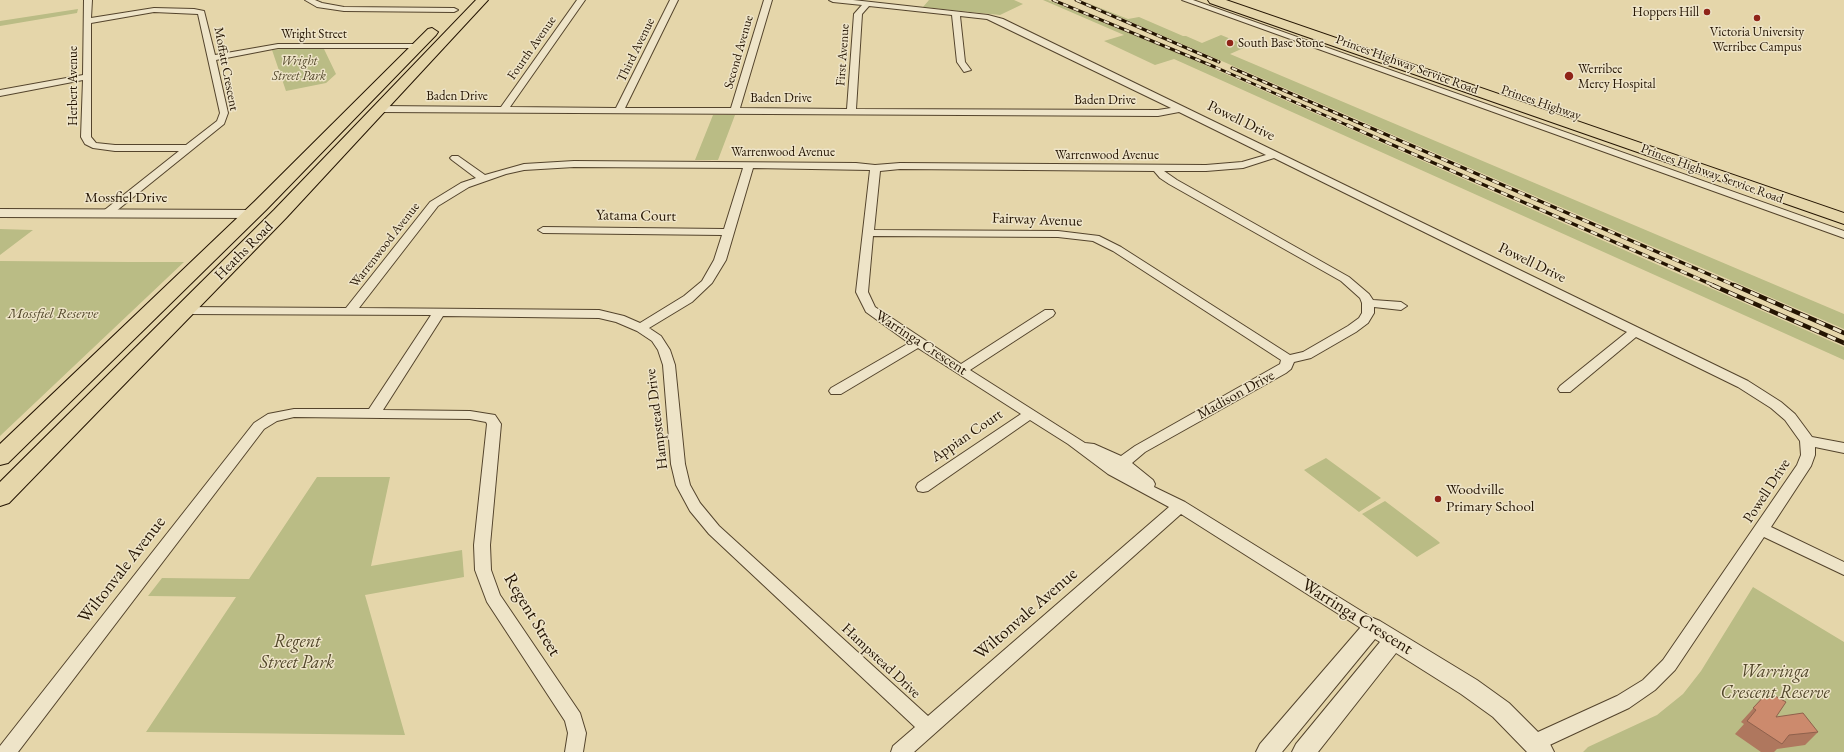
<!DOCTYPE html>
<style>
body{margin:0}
canvas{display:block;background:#e5d6aa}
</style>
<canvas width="1844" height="752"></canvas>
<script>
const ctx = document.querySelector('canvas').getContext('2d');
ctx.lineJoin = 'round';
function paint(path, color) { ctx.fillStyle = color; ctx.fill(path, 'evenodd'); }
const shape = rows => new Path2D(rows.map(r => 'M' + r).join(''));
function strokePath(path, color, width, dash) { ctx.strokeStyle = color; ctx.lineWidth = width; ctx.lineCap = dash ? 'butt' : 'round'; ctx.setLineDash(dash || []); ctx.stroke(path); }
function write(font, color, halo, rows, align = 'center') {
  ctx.font = font + ' "EB Garamond",serif'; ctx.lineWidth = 3; ctx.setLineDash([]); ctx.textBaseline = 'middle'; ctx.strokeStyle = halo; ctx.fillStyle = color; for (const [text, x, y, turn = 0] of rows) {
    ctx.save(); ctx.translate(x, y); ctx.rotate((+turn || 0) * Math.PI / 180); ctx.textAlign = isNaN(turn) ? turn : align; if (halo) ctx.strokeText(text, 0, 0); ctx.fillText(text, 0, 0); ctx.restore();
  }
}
const green = shape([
 [929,0,1014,0,1023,4,1000,15,923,7],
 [1043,0,1048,0,1187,57,1844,347,1844,360,1174,59,1155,65,1104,41,1124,35],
 [1080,0,1128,19,1139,17,1183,36,1186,36,1202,43,1221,35,1248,46,1230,54,1844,314,1844,329],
 [78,9,77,13,0,26,0,21],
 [281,49,324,49,336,74,326,83,286,91,272,50],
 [713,115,735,115,718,160,695,160],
 [0,229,33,230,0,255],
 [0,261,131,262,184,262,0,436],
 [1326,458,1381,498,1359,512,1304,470],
 [317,477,390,477,371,566,462,550,464,577,365,595,405,735,146,732,236,597,148,596,162,578,249,579],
 [1385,501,1438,541,1440,543,1417,557,1362,514],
 [1753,587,1844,642,1844,752,1583,752,1588,747,1657,715,1683,694,1701,671]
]);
const minor = shape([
 [84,0,92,0,91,18,154,8,194,9,204,11,215,55,278,44,419,44,423,46,419,48,278,48,216,60,228,113,224,124,110,216,106,217,102,216,101,214,102,212,179,151,115,151,93,148,85,144,81,137,83,80,0,96,0,90,83,75,84,0],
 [154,12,198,14,220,113,217,121,186,145,115,145,96,143,91,137,91,23,154,12],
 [305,0,315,0,322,3,344,7,454,8,458,10,454,12,344,11,317,7,305,0],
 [577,0,585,0,510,107,616,108,670,0,678,0,625,108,731,108,764,0,772,0,740,108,847,109,854,14,862,5,833,2,829,0,853,0,988,15,1003,19,1748,381,1781,402,1795,414,1812,437,1844,443,1844,453,1815,447,1815,455,1811,466,1771,527,1844,562,1844,575,1764,537,1675,670,1655,690,1629,708,1541,749,1534,752,1527,749,1525,743,1527,737,1617,696,1643,680,1663,660,1797,465,1801,455,1800,441,1785,420,1771,408,1738,387,1636,337,1570,392,1560,392,1558,389,1560,386,1627,332,1274,158,1243,168,1206,171,1164,171,1177,180,1349,277,1369,294,1373,300,1401,302,1407,306,1401,310,1374,307,1374,313,1368,323,1356,332,1311,358,1294,362,1291,369,1286,373,1145,452,1132,463,1153,480,1155,484,1154,487,1185,502,1379,622,1381,627,1379,632,1373,634,1367,632,1181,514,914,752,891,752,893,746,915,727,709,534,690,511,676,485,671,464,663,365,658,350,652,341,637,331,616,322,599,318,443,316,383,410,470,411,495,415,501,424,490,545,491,570,500,595,580,713,586,733,583,752,565,752,568,733,565,721,487,602,475,570,474,545,487,424,486,422,470,419,294,417,277,421,264,429,18,752,0,752,0,746,254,423,268,414,294,409,369,409,431,315,185,314,181,313,179,310,181,307,346,308,430,202,461,183,476,178,452,160,450,158,452,156,458,156,485,175,524,164,574,161,856,163,875,165,900,163,1206,165,1242,162,1266,155,1179,112,1158,116,379,112,375,109,379,106,501,107,577,0],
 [869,6,952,15,957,62,964,72,971,70,965,62,960,16,987,19,1171,108,1158,110,856,109,862,14,869,6],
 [574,167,743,168,724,229,543,227,538,230,543,233,722,235,714,260,702,281,684,296,640,323,624,316,599,310,359,308,438,206,469,187,506,174,524,170,574,167],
 [753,168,870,170,856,292,866,312,909,343,831,388,829,391,831,394,841,394,918,348,1021,414,918,483,916,487,918,491,923,492,928,491,1030,420,1068,444,1108,474,1169,507,928,716,719,526,700,503,690,485,685,464,675,365,670,350,661,336,649,328,692,302,712,283,726,260,753,168],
 [900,169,1154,171,1160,178,1169,184,1341,281,1360,298,1362,303,1362,313,1359,318,1348,326,1303,352,1290,355,1121,247,1099,236,1058,231,874,230,880,171,900,169],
 [873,236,1058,237,1093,241,1113,251,1281,360,1280,364,1135,446,1121,456,1094,444,1085,443,970,370,1053,316,1055,313,1053,310,1045,310,961,364,875,307,868,292,873,236],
 [1182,0,1193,0,1844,231,1844,238,1182,0]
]);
const tertiary = shape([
 [0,209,252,210,258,214,252,218,0,217,0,209],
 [1373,618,1380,621,1477,680,1509,703,1550,744,1554,752,1527,752,1493,717,1461,694,1396,653,1318,752,1292,752,1296,744,1380,642,1375,639,1282,752,1256,752,1260,744,1366,621,1373,618]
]);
const primary = shape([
 [476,0,488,0,286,218,9,503,0,506,0,482,274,210,476,0],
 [432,28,438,32,436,35,266,210,8,463,0,465,0,444,254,202,428,29,432,28]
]);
const trunk = shape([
 [1208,0,1226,0,1844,213,1844,224,1210,3,1208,0]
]);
const railFar2 = shape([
 [1053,0,1215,67,1349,126],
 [1076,0,1219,62],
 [1232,68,1366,126]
]);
const railFar1 = shape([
 [1347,125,1715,286],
 [1364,125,1736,286]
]);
const rail = shape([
 [1712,285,1844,343],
 [1734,285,1844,333]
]);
const wall = shape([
 [1768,692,1776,717,1818,732,1805,745,1777,749,1774,752,1761,752,1735,734,1744,724,1741,722]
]);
const building = shape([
 [1768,692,1786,702,1776,717,1803,713,1818,732,1789,735,1782,744,1747,721,1756,710,1753,708,1768,692]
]);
const markers = [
 [1707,12,4,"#8f2418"],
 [1757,18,4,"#8f2418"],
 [1230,43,4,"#8f2418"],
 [1569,76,5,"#8f2418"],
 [1438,499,4,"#8f2418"]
];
const farPoinames = [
 ["Hoppers Hill",1699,12,"right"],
 ["Victoria University",1757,32,"center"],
 ["Werribee Campus",1757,47,"center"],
 ["South Base Stone",1238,43],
 ["Werribee",1578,69],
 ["Mercy Hospital",1578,84]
];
const farStreetnames = [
 ["Wright Street",314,34],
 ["Fourth Avenue",532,48,-55],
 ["Third Avenue",636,50,-64],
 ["Second Avenue",739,52,-74],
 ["First Avenue",843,55,-86],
 ["Princes Highway Service Road",1407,65,20],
 ["Moffatt Crescent",226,69,79],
 ["Herbert Avenue",73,86,-90],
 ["Baden Drive",457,96],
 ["Baden Drive",781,98],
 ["Baden Drive",1105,100],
 ["Princes Highway",1541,103,19],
 ["Warrenwood Avenue",783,152],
 ["Warrenwood Avenue",1107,155],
 ["Princes Highway Service Road",1712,174,20],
 ["Warrenwood Avenue",385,245,-52]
];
const farParknames = [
 ["Wright",299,61],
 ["Street Park",299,76]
];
const streetNames = [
 ["Powell Drive",1241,121,26],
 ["Mossfiel Drive",126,198],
 ["Yatama Court",636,216,1],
 ["Fairway Avenue",1037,220,2],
 ["Heaths Road",244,251,-45],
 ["Powell Drive",1532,263,26],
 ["Warringa Crescent",921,343,33],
 ["Madison Drive",1236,395,-29],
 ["Hampstead Drive",657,419,-97],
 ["Appian Court",967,436,-34],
 ["Powell Drive",1767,491,-57],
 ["Hampstead Drive",881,661,43]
];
const parkNames = [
 ["Mossfiel Reserve",53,314]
];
const poiNames = [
 ["Woodville",1446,490],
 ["Primary School",1446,507]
];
const nearStreetnames = [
 ["Wiltonvale Avenue",122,570,-52],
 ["Wiltonvale Avenue",1026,614,-41],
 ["Regent Street",532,615,59],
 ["Warringa Crescent",1357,617,32]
];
const nearParknames = [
 ["Regent",297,642],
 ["Street Park",297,663],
 ["Warringa",1775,672],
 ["Crescent Reserve",1775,693]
];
paint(green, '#babc85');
strokePath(minor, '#54442c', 2);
strokePath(tertiary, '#54442c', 2);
strokePath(primary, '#241402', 2);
strokePath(trunk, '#241402', 2);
paint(minor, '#eee4c8');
paint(tertiary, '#eee4c8');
paint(primary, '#e5d6aa');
paint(trunk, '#e5d6aa');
strokePath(railFar2, '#241402', 3);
strokePath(railFar1, '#241402', 3.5);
strokePath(rail, '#241402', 4.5);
strokePath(railFar2, '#eee4c8', 2, [5.5]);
strokePath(railFar1, '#eee4c8', 2.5, [7]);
strokePath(rail, '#eee4c8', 3, [9]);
paint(wall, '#af775e');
paint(building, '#cc8a6d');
strokePath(building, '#8f614c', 1);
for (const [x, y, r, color] of markers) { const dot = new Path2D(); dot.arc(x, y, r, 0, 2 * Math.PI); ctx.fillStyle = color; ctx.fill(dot); strokePath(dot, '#eee4c8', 1.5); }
write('13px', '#241402', '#eee4c8', farPoinames, 'left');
write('13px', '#241402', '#eee4c8', farStreetnames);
write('italic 13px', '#514629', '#eee4c8', farParknames);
write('15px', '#241402', '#eee4c8', streetNames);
write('italic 15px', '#514629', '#eee4c8', parkNames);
write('15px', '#241402', '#eee4c8', poiNames, 'left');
write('18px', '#241402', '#eee4c8', nearStreetnames);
write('italic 18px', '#514629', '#eee4c8', nearParknames);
</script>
